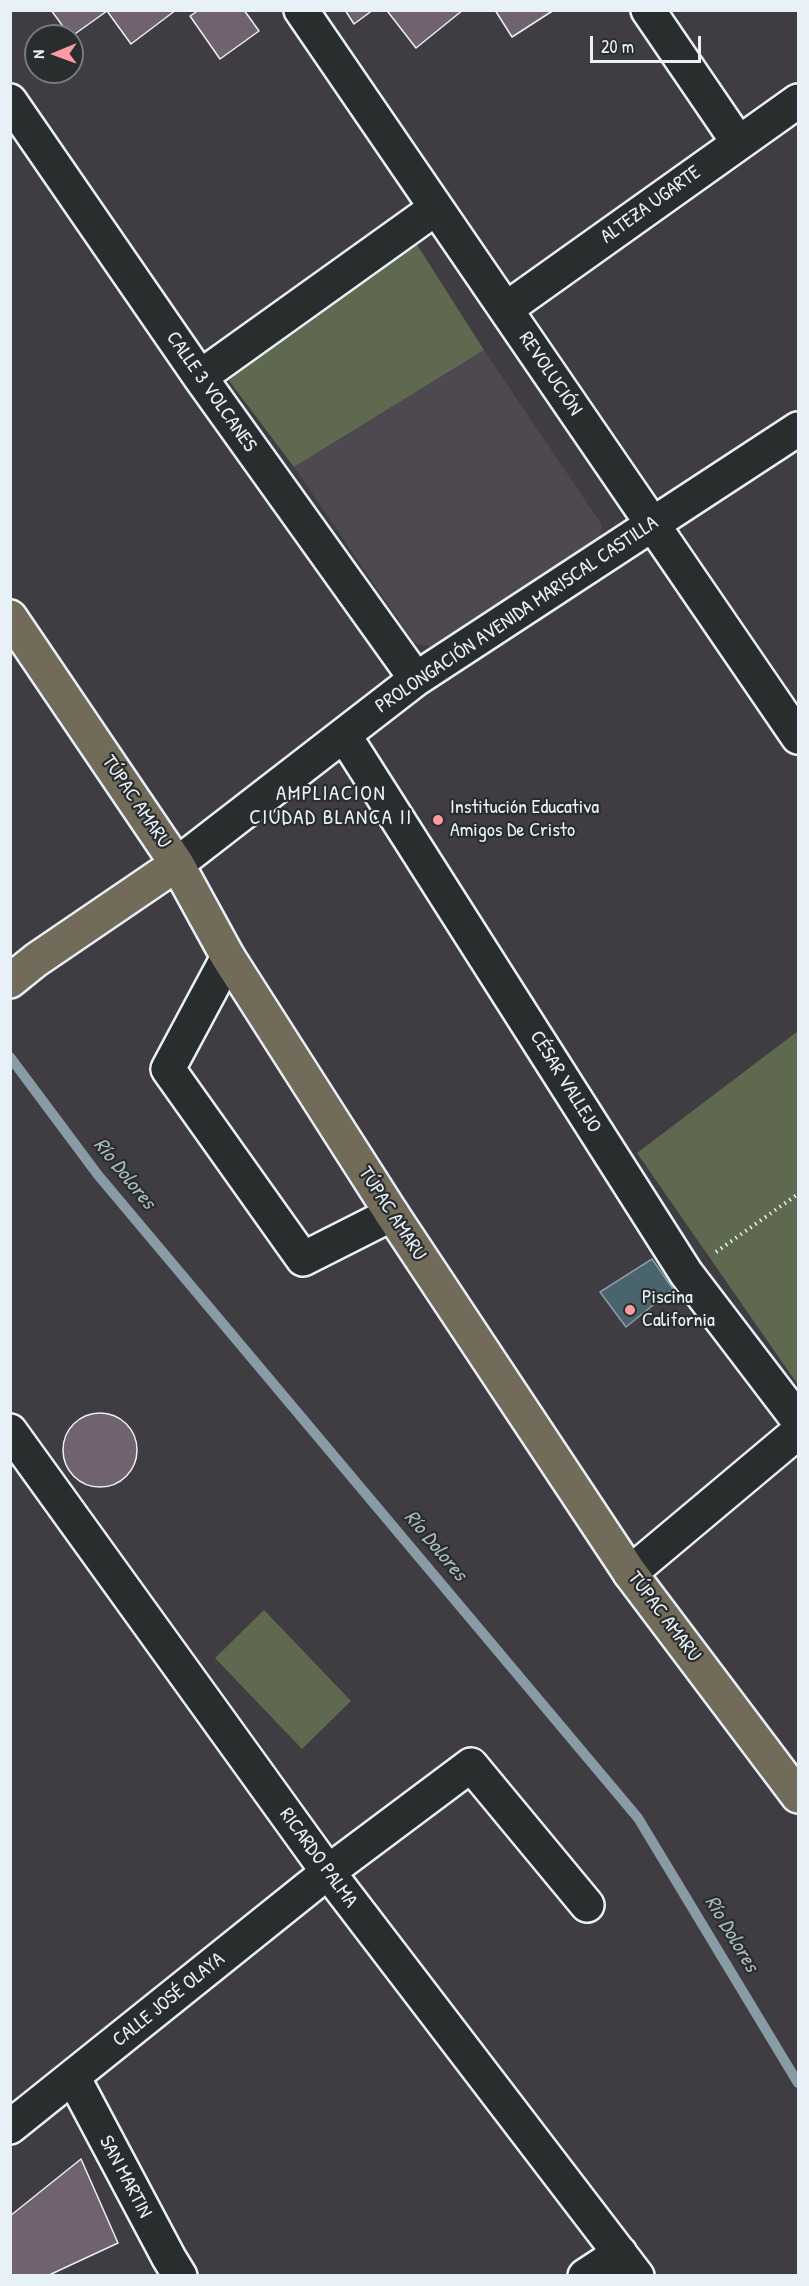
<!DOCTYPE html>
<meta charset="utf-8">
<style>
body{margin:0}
#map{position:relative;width:809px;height:2286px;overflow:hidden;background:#3f3d42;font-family:"Patrick Hand",sans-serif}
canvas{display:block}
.frame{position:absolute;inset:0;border:12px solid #e8f1f8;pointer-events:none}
.north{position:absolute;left:24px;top:24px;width:60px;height:60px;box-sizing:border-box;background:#2a2d2e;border:2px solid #767b7f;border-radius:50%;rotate:269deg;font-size:16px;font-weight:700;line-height:24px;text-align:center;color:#e8f1f8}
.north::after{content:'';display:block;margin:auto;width:21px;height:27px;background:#ff9aa2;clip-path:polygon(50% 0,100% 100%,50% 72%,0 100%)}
.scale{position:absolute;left:590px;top:36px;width:111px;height:27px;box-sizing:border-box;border:3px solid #e8f1f8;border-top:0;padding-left:8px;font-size:18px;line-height:21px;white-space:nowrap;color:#e8f1f8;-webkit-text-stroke:4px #2a2d2e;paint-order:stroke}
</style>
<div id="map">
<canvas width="809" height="2286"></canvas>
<div class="frame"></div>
<div class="north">N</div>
<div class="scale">20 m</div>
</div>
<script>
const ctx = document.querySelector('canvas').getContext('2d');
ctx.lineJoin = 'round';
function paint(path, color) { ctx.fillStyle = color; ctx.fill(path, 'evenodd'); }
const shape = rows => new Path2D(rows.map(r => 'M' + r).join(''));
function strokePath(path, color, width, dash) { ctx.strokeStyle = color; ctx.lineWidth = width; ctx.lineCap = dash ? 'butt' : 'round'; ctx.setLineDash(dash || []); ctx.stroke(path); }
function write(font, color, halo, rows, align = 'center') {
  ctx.font = font + ' "Patrick Hand",sans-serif'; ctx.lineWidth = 4.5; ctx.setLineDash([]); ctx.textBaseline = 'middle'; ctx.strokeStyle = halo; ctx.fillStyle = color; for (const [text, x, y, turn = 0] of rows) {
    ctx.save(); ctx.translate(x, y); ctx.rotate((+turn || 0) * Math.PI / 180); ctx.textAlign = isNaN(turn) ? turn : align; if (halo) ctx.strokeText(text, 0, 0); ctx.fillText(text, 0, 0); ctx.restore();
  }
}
const built = shape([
 [484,350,602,525,600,537,437,647,415,644,294,467]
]);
const green = shape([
 [414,240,484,350,294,467,224,374],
 [798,1031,798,1385,637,1153],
 [264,1610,351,1701,302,1749,215,1658]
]);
const water = shape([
 [652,1259,673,1289,626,1327,600,1292,652,1259]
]);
const stream = shape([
 [10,1057,98,1175,638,1818,798,2083]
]);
const building = shape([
 [51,10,176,10,131,44,107,11,72,36,70,36,51,10],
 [199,10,244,10,259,31,220,59,190,16,199,10],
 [345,10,373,10,354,24,345,10],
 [390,10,463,10,416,48,388,12,390,10],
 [495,10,554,10,512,37,495,10],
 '63 1450a37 37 0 1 1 74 0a37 37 0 1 1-74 0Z',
 [81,2159,118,2243,47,2276,10,2276,10,2216,81,2159]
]);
const path = shape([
 [716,1252,798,1194]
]);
const minor = shape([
 [301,10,798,737],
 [648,10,738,142],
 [10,101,200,377,416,679],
 [506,309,798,101],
 [200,377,436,208],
 [344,735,686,1273,798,1420],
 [177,864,416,679,798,429],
 [228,957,168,1069,303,1259,392,1214],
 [10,1431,328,1872,637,2276],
 [630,1573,798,1432],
 [73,2077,169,2258,180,2276],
 [10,2127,328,1872,471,1765,587,1905],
 [585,2276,620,2253]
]);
const major = shape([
 [10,617,177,864,228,957,392,1214,630,1573,798,1796],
 [10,981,36,960,177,864]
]);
const markers = [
 [438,820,6,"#ff9aa2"],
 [630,1310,6,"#ff9aa2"]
];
const streetNames = [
 ["ALTEZA UGARTE",651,205,-36],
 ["REVOLUCIÓN",550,374,56],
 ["CALLE 3 VOLCANES",211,392,55],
 ["PROLONGACIÓN AVENIDA MARISCAL CASTILLA",517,615,-34],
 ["TÚPAC AMARU",136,802,56],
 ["CÉSAR VALLEJO",565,1082,58],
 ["TÚPAC AMARU",392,1214,57],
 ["TÚPAC AMARU",664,1617,53],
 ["RICARDO PALMA",318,1858,54],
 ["CALLE JOSÉ OLAYA",169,2000,-39],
 ["SAN MARTIN",125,2177,62]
];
const poiNames = [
 ["Institución Educativa",450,808],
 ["Amigos De Cristo",450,831],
 ["Piscina",642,1298],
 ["California",642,1321]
];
const neighbourhoodNames = [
 ["AMPLIACION",331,794],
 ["CIUDAD BLANCA II",331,818]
];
const waterNames = [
 ["Río Dolores",124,1174,51],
 ["Río Dolores",435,1546,50],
 ["Río Dolores",731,1934,59]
];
paint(built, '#4e4850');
paint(green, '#5e6950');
paint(water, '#49646d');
strokePath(water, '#899ca5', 1.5);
strokePath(stream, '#899ca5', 10);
paint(building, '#70626f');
strokePath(building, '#e8f1f8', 1.5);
strokePath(minor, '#e8f1f8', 38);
strokePath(major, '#e8f1f8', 38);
strokePath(path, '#e8f1f8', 4, [1.5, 4.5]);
strokePath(minor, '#2a2d2e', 33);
strokePath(major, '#726b5a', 33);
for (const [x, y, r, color] of markers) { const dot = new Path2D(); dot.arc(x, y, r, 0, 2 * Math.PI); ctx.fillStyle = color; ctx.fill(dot); strokePath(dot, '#2a2d2e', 2); }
write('20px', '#e8f1f8', '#2a2d2e', streetNames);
write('20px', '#e8f1f8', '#2a2d2e', poiNames, 'left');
ctx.letterSpacing = '1.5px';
write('21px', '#e8f1f8', '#2a2d2e', neighbourhoodNames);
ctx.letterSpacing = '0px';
write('italic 21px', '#a8b9c0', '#2a2d2e', waterNames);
</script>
